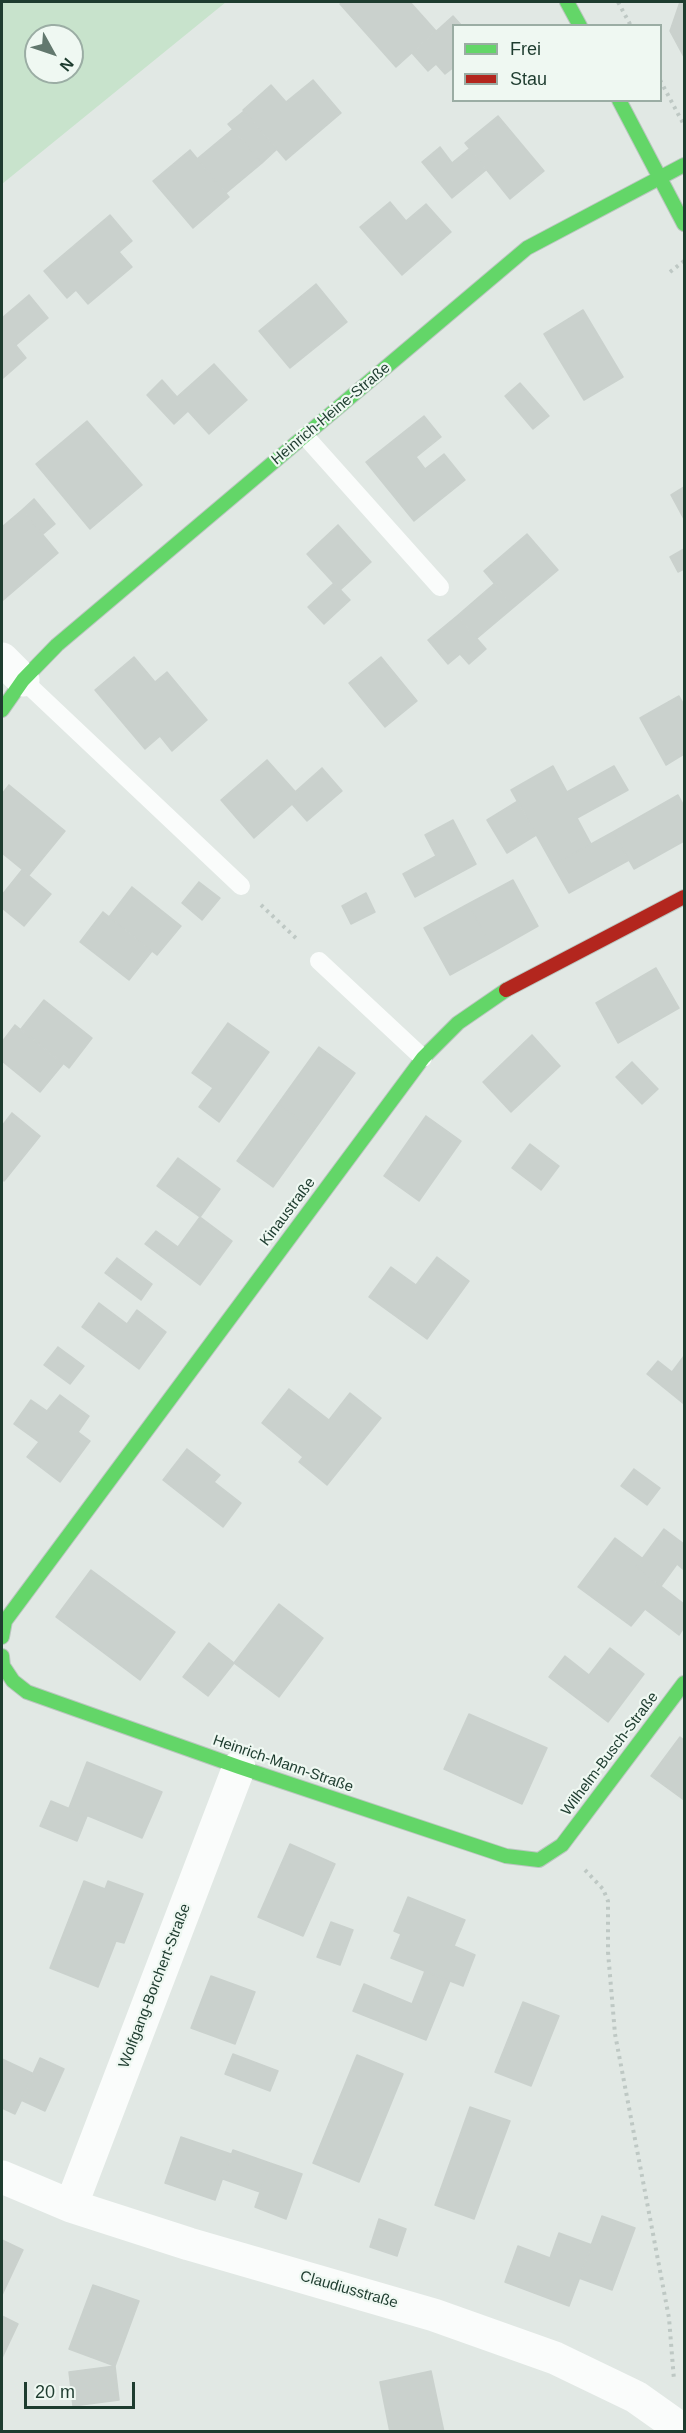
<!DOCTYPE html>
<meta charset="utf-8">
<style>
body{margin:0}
#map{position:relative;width:686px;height:2433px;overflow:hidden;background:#e1e8e4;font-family:Arial,sans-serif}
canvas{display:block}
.frame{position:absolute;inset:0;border:3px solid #1e3c2f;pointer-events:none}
.legend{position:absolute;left:452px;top:24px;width:210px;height:78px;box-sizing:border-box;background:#eff8f2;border:2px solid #9bada4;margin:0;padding:8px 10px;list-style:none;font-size:18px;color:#1e3c2f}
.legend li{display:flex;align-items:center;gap:12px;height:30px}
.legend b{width:30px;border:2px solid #9bada4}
.north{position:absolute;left:24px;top:24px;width:60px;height:60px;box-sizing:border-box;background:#eff8f2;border:2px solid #9bada4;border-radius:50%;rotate:130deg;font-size:16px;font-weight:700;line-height:24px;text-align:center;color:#1e3c2f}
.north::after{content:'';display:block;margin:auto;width:21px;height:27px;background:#62786e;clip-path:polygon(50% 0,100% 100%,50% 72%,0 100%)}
.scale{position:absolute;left:24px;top:2382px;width:111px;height:27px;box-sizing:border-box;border:3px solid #1e3c2f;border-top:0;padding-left:8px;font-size:18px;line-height:21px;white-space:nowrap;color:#1e3c2f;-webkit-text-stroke:4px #eff8f2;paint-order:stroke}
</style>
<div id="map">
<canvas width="686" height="2433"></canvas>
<div class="frame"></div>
<ul class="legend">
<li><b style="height:8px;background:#63d668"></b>Frei</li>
<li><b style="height:8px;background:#b3261e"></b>Stau</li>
</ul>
<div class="north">N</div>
<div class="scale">20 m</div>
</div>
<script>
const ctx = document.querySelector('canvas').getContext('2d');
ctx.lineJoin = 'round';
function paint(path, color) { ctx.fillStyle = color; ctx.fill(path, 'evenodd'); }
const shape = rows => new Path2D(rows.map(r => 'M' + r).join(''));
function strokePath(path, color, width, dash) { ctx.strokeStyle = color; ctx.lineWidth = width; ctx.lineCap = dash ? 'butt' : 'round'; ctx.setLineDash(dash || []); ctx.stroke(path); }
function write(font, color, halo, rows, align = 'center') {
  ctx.font = font + ' Arial,sans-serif'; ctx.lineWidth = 4.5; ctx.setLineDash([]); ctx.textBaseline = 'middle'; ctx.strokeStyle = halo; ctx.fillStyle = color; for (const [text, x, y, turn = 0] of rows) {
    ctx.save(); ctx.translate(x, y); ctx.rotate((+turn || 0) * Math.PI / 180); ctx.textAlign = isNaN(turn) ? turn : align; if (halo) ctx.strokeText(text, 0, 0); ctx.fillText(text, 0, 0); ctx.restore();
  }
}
const green = shape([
 [2,2,226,2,2,184],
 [36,36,72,36,72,72,36,72]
]);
const building = shape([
 [343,2,410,2,436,31,396,67,340,4,343,2],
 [680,2,684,2,684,57,670,31,680,2],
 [453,16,462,26,454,26,454,67,445,74,436,64,428,71,412,53,453,16],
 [313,80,341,113,286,160,243,110,271,85,286,102,313,80],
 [244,111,277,149,262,163,228,124,244,111],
 [498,116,544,171,510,199,465,143,498,116],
 [233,129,262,163,226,193,197,159,233,129],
 [440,147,452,163,469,149,486,170,452,198,422,162,440,147],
 [190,150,229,197,193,228,153,181,190,150],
 [390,202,406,221,426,204,451,232,402,275,360,227,390,202],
 [110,215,132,241,119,252,132,267,88,304,76,290,67,298,44,271,110,215],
 [316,284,347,322,290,368,259,331,316,284],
 [29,295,48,318,16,345,2,328,2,318,29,295],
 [583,310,623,377,584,400,544,334,583,310],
 [2,328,26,358,2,379,2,328],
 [214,364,247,400,209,434,188,411,174,424,147,395,162,380,177,397,214,364],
 [520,383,549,416,533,429,505,396,520,383],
 [424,416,441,437,416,457,425,469,444,454,465,480,414,521,366,462,424,416],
 [87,421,142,485,90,529,36,464,87,421],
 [684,487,684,519,671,495,684,487],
 [34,499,55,524,43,534,22,510,34,499],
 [22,510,58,553,2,601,2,527,22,510],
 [338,525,371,562,340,590,307,554,338,525],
 [527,534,558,570,514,607,484,571,527,534],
 [684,549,684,569,678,572,670,557,684,549],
 [334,583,350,600,324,624,308,607,334,583],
 [495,583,514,607,476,639,457,616,495,583],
 [457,616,486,649,469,664,460,654,448,664,428,640,457,616],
 [134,657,155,682,167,672,207,720,172,751,160,736,145,749,95,690,134,657],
 [381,657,417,701,385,727,349,683,381,657],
 [679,696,684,705,684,754,666,765,640,718,679,696],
 [267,760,300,797,254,838,221,800,267,760],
 [553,766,567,792,614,766,628,790,577,818,591,844,553,865,511,790,553,766],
 [322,768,342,791,307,821,292,804,300,797,295,792,322,768],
 [9,785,65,831,29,875,2,853,2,794,9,785],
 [678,795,684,806,684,841,634,869,613,832,678,795],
 [518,801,536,835,507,853,487,820,518,801],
 [453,820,476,864,415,897,403,874,436,856,425,835,453,820],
 [613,832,629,860,569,893,553,865,613,832],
 [22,870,51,894,24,926,2,908,2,895,22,870],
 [513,880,538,926,494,951,468,904,513,880],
 [199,882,220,898,202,920,182,903,199,882],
 [132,887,181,926,157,955,109,917,132,887],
 [366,893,375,912,351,924,342,906,366,893],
 [468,904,494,951,450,975,424,928,468,904],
 [103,912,152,951,129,980,80,942,103,912],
 [656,968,679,1008,618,1043,596,1003,656,968],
 [44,1000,92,1038,69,1068,21,1029,44,1000],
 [228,1023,269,1052,219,1122,199,1107,213,1088,192,1073,228,1023],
 [15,1025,63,1064,40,1092,2,1061,2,1042,15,1025],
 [532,1035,560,1066,511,1112,483,1082,532,1035],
 [319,1047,355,1073,314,1130,278,1104,319,1047],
 [632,1062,658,1089,642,1104,616,1077,632,1062],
 [278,1104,314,1130,273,1187,237,1161,278,1104],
 [12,1113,40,1136,4,1181,2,1179,2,1126,12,1113],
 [426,1116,461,1141,419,1201,384,1176,426,1116],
 [530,1144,559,1166,541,1190,512,1168,530,1144],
 [178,1158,220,1189,200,1217,157,1186,178,1158],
 [200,1217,232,1241,200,1285,145,1244,156,1231,178,1247,200,1217],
 [437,1257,469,1281,427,1339,369,1297,391,1267,416,1285,437,1257],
 [117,1258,152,1284,141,1300,105,1273,117,1258],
 [99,1303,127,1324,137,1310,166,1332,139,1369,82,1327,99,1303],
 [58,1347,84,1366,70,1384,44,1365,58,1347],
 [684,1356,684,1404,647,1374,658,1361,672,1372,684,1356],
 [289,1389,329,1420,350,1393,381,1418,327,1485,299,1462,303,1457,262,1423,289,1389],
 [60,1395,89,1416,78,1432,90,1441,60,1482,27,1457,39,1442,14,1424,31,1400,47,1411,60,1395],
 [187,1449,220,1475,214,1482,241,1503,223,1527,163,1480,187,1449],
 [634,1469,660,1488,647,1505,621,1486,634,1469],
 [664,1529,684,1544,684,1570,677,1564,661,1586,636,1567,664,1529],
 [615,1538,642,1558,636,1567,684,1604,684,1627,679,1635,645,1609,631,1626,578,1587,615,1538],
 [91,1570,175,1632,140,1680,56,1617,91,1570],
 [279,1604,323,1638,279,1697,234,1663,279,1604],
 [209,1643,234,1663,208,1696,183,1677,209,1643],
 [610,1648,644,1674,608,1722,549,1677,565,1656,589,1675,610,1648],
 [469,1714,547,1748,522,1804,444,1769,469,1714],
 [680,1737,684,1740,684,1800,651,1776,680,1737],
 [87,1762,162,1792,142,1838,69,1808,87,1762],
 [51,1801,87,1816,77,1841,40,1826,51,1801],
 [290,1844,335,1864,303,1936,258,1917,290,1844],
 [84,1881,105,1889,108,1881,143,1894,124,1943,116,1941,98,1987,50,1968,84,1881],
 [408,1897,465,1920,454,1946,475,1955,463,1986,391,1958,401,1934,394,1931,408,1897],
 [331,1922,353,1930,340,1965,317,1957,331,1922],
 [425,1971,450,1981,426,2040,353,2011,364,1984,412,2004,425,1971],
 [211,1976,255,1992,235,2044,191,2028,211,1976],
 [523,2002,559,2016,531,2086,495,2072,523,2002],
 [233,2054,278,2071,270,2091,225,2074,233,2054],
 [357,2055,403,2074,359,2182,313,2163,357,2055],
 [40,2058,64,2069,45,2111,21,2100,40,2058],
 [2,2059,34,2074,15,2114,2,2108,2,2059],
 [470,2107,510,2121,474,2219,435,2205,470,2107],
 [181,2137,231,2154,215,2200,165,2183,181,2137],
 [233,2150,270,2163,260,2192,223,2179,233,2150],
 [270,2163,302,2174,286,2219,255,2207,270,2163],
 [602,2216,635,2228,612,2290,579,2278,602,2216],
 [379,2219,406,2229,397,2256,370,2247,379,2219],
 [559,2233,592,2245,569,2306,505,2282,518,2246,550,2258,559,2233],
 [2,2240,23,2250,2,2295,2,2240],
 [93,2285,139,2301,115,2366,69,2349,93,2285],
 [2,2316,18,2324,2,2358,2,2316],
 [115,2366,119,2400,73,2406,69,2372,115,2366],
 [431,2371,444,2432,390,2432,380,2382,431,2371]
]);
const path = shape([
 [618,2,631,26],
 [660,80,684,125],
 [670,272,684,261],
 [261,905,299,941],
 [585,1870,603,1889,608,1901,608,1952,615,2034,669,2318,674,2380]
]);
const lane = shape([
 [305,436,440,587],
 [23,680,241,886],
 [319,961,423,1058]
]);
const street = shape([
 [2,659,23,680],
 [2,2177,71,2206,189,2244,434,2315,555,2358,636,2397,684,2431],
 [71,2206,239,1767]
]);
const fast = shape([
 [567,2,580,26],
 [619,100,684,224],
 [2,710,23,680,57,645,527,248,684,165],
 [2,1637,5,1621,423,1058,458,1023,506,990],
 [2,1656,3,1666,13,1681,27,1692,239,1767,506,1856,539,1860,562,1845,684,1683]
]);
const jam = shape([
 [506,990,684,897]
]);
const streetNames = [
 ["Heinrich-Heine-Straße",331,414,-40],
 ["Kinaustraße",288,1212,-53],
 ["Wilhelm-Busch-Straße",610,1754,-53],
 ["Heinrich-Mann-Straße",283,1764,19],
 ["Wolfgang-Borchert-Straße",155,1986,-69],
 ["Claudiusstraße",349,2290,16]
];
paint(green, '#c8e3cc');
paint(building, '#cad1cd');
strokePath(building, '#cad1cd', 1.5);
strokePath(fast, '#bac5bf', 16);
strokePath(jam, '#bac5bf', 16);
strokePath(path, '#bec8c4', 4, [3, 4.5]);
strokePath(lane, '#fafcfb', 18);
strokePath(street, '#fafcfb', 33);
strokePath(fast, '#63d668', 14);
strokePath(jam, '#b3261e', 14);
write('15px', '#1e3c2f', '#eff8f2', streetNames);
</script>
